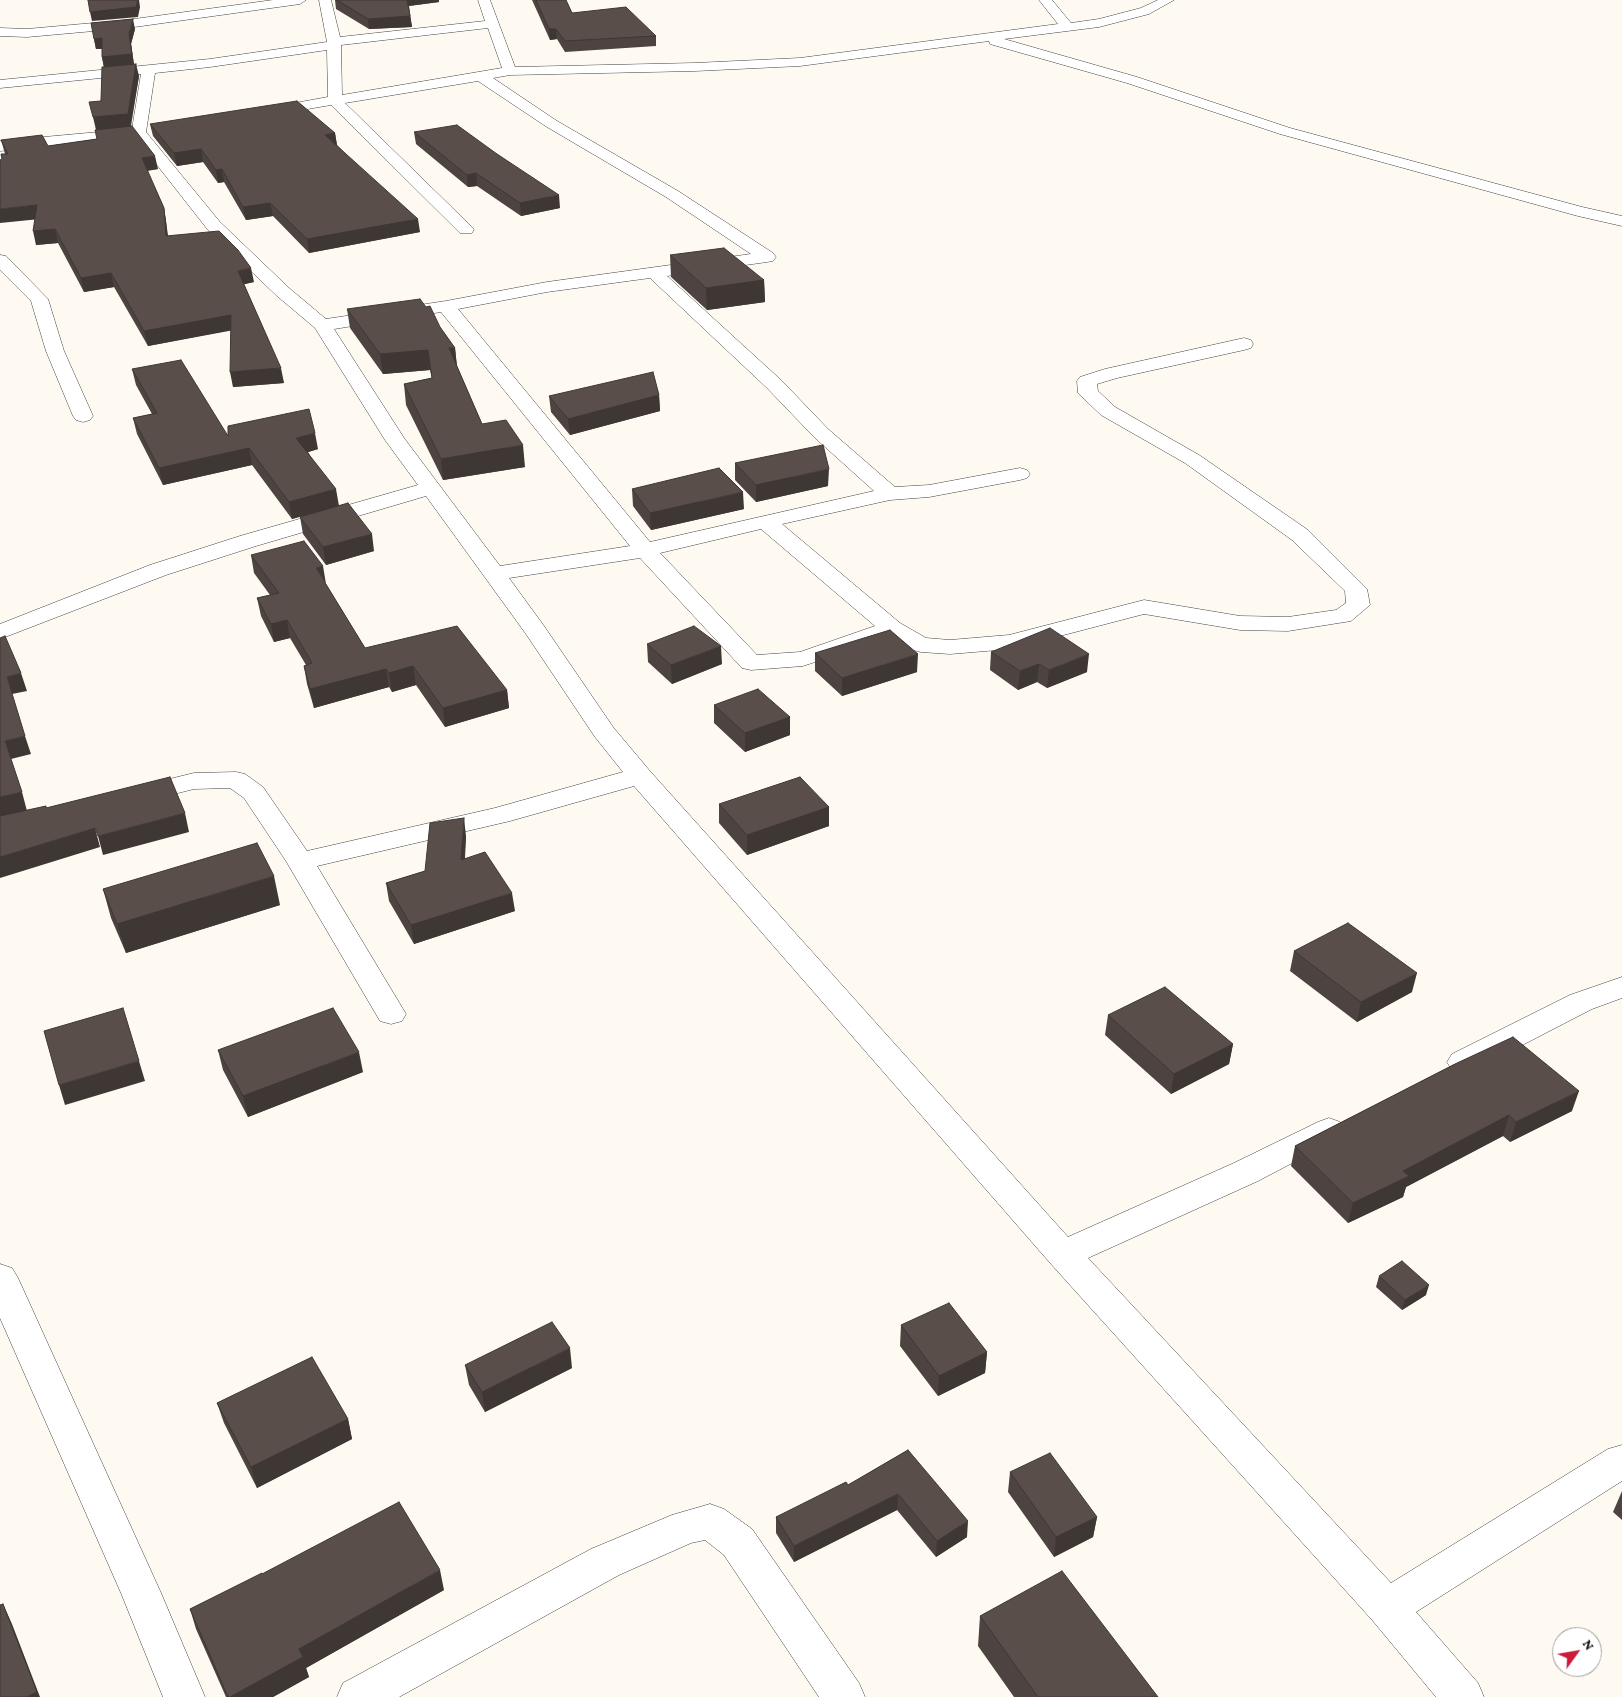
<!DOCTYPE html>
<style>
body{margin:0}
#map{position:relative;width:1622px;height:1697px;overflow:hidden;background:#fffaf1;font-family:"Crimson Pro",serif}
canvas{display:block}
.north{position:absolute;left:1552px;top:1627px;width:50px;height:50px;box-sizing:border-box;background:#fff;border:1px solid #9f9f9f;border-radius:50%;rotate:58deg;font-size:14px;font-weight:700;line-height:20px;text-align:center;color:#0f0f0f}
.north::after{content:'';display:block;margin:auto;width:18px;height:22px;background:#cc1a38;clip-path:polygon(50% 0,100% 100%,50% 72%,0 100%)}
</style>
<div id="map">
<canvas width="1622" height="1697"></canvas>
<div class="north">N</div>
</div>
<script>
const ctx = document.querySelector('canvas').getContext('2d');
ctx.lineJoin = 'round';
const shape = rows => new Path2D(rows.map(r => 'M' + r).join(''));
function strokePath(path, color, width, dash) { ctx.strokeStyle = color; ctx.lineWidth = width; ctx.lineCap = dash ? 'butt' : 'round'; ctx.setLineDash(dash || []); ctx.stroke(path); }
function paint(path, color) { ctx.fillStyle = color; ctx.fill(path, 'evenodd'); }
const minor = shape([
 [273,0,306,0,300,4,127,28,27,37,0,36,0,28,27,29,127,20,273,0],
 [319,0,331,0,340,37,485,21,478,0,490,0,515,67,695,63,800,58,1058,24,1039,0,1052,0,1071,23,1099,19,1141,8,1158,0,1174,0,1149,14,1099,27,1004,39,1137,77,1290,128,1582,207,1622,216,1622,226,1578,216,1280,134,1127,83,990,44,989,41,800,66,695,71,510,75,493,78,557,121,678,191,773,253,776,257,773,261,767,262,667,276,781,380,828,429,895,487,929,485,1020,468,1027,470,1030,474,1027,478,1020,480,929,497,890,500,782,524,900,623,926,638,950,640,1009,635,1144,600,1240,616,1288,617,1336,610,1346,603,1345,591,1292,540,1185,463,1101,415,1078,393,1077,381,1080,377,1105,369,1244,338,1251,340,1253,344,1251,348,1244,350,1117,378,1097,384,1098,391,1115,407,1199,455,1308,530,1367,589,1370,605,1351,621,1288,631,1240,630,1144,614,1010,649,950,654,921,652,913,650,890,637,803,666,751,670,742,668,640,558,509,578,544,626,613,727,649,770,1068,1237,1234,1163,1318,1122,1329,1118,1340,1122,1345,1130,1340,1138,1258,1181,1088,1258,1391,1583,1608,1449,1622,1445,1622,1481,1416,1612,1478,1683,1484,1697,1436,1697,1373,1621,1051,1264,634,786,510,821,317,866,406,1014,402,1021,391,1024,380,1021,286,861,244,798,230,788,194,789,138,803,129,801,125,795,129,789,194,773,236,772,245,774,263,787,307,851,495,808,623,772,595,737,526,634,426,496,256,546,166,575,0,639,0,624,150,565,240,536,418,485,385,440,315,328,277,296,208,230,135,137,0,151,0,141,132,129,141,74,0,88,0,80,210,59,327,42,319,0],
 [488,28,502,68,342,95,341,45,488,28],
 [327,50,328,97,262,109,260,112,262,115,267,116,331,105,460,233,472,233,474,229,345,103,478,81,547,127,666,197,751,254,547,282,446,301,326,319,289,288,220,222,146,132,155,73,210,67,327,50],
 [650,278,767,388,814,437,874,491,650,542,458,309,547,292,650,278],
 [441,312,630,546,500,566,404,438,334,329,441,312],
 [761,529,875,626,800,652,757,655,660,553,761,529],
 [0,255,6,256,48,299,64,351,93,416,90,420,83,422,76,420,73,416,46,351,31,301,0,270,0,255],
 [1622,977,1622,998,1592,1009,1474,1070,1463,1073,1452,1070,1447,1062,1452,1054,1570,995,1622,977],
 [0,1264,12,1268,18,1278,161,1593,205,1697,163,1697,121,1593,0,1318,0,1264],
 [710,1504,724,1509,752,1529,859,1683,865,1697,819,1697,724,1555,705,1540,691,1543,619,1575,399,1697,337,1697,343,1683,591,1549,672,1515,710,1504]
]);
const wall = shape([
 [335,0,439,0,439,2,409,6,412,27,369,29,336,9],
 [532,0,566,0,572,13,656,36,656,46,565,52,557,39,550,40],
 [135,29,131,44,134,64,139,76,131,126,158,169,147,171,164,208,166,221,168,236,254,282,244,284,284,383,233,387,231,330,148,346,114,287,84,292,58,243,36,245,35,220,2,159,5,154,1,140,48,146,97,139,104,67,102,57,102,49,96,49,94,39],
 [150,124,335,133,337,145,420,232,309,253,273,216,246,220,224,182,218,183,203,162,177,166,153,136],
 [414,132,497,154,560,208,521,216,477,186,468,187,416,144],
 [670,255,764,280,765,302,707,310,671,277],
 [347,309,440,327,455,348,457,366,482,424,525,467,443,480,406,405,404,384,432,378,430,370,383,374,350,328],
 [132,369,228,436,318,449,308,452,339,506,374,551,326,565,303,534,300,517,316,512,292,519,252,465,163,485,137,434,133,418,152,414,136,385],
 [659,395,660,411,570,435,551,412,549,396],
 [735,463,828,486,756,502,735,480],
 [632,489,744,509,651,530,633,506],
 [251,555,326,584,365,648,507,690,509,708,445,727,416,685,392,692,389,687,314,708,307,684,304,666,306,665,290,638,274,642,261,616,257,598,270,595,254,573],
 [647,644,722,664,672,684,648,662],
 [991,652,1087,672,1047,688,1037,682,1018,690,990,670],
 [815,653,917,672,842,696,815,671],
 [714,705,790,717,790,735,745,752,714,723],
 [719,804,829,807,829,826,747,855,719,823],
 [466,836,465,859,515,911,414,944,389,901,386,883,425,871],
 [103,889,280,905,126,953,111,918],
 [1294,951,1412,992,1357,1022,1290,971],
 [1108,1015,1233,1044,1229,1064,1171,1094,1105,1035],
 [218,1050,363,1072,248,1117,223,1070],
 [1455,1064,1572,1111,1510,1142,1503,1136,1406,1187,1403,1197,1348,1223,1291,1166,1295,1146],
 [1379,1276,1426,1295,1402,1310,1376,1287],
 [901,1325,987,1352,985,1373,938,1396,900,1346],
 [465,1365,572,1368,485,1412,469,1385],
 [217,1403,348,1419,352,1439,257,1488,224,1423],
 [908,1450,967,1537,936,1557,897,1510,794,1562,776,1533,776,1517,848,1485],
 [1010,1472,1097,1517,1093,1537,1054,1557,1008,1492],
 [1622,1491,1622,1520,1613,1512],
 [262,1574,444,1590,306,1668,309,1677,273,1697,226,1697,196,1629,190,1609],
 [980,1616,1158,1697,1014,1697,978,1646]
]);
const shadedWall = shape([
 [138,0,139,0,140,7,138,17,92,21,90,12],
 [407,0,439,0,439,2,408,6],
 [410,16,412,27,369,29,368,19],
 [133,19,135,29,131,44,134,65,104,68,102,57,129,34],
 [549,29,556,29,557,39,550,40],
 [102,38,105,48,96,49,94,39],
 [136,64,139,76,130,127,96,130,93,117],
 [335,133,337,146,325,135],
 [201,149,203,162,177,166,174,153],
 [155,156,158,169,144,171,142,158],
 [222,169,224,182,218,183,216,170],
 [476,173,477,186,468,187,467,175],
 [559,195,560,208,521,216,520,203],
 [270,203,273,216,246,220,243,207],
 [37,205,40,219,0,223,0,209],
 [164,208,166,221,169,250,166,236],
 [418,219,420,232,309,253,307,239],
 [55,229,58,243,36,245,33,231],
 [251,268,254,282,241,285,238,271],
 [111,273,114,287,84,292,81,278],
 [764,280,765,302,707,310,706,288],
 [231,315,234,330,148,346,144,331],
 [449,348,455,348,457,368],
 [428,350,430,370,383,374,380,354],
 [281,368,284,383,233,387,230,372],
 [659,395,660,411,570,435,568,419],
 [315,433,318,449,299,455,296,438],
 [523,445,525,467,443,480,441,459],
 [249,448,252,465,163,485,159,468],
 [829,469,828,486,756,502,756,485],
 [336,489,339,506,292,519,289,502],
 [743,492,744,509,651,530,650,513],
 [372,534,374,551,326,565,323,547],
 [323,566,326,584,316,568],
 [287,620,290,638,274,642,271,624],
 [721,646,722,664,672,684,671,665],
 [918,654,917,672,842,696,842,678],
 [1089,654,1087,672,1047,688,1049,670],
 [1039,664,1037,682,1018,690,1020,671],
 [413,666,416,685,392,692,389,673],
 [386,669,389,687,314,708,310,689],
 [21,673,27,691,12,694,7,677],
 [507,690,509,708,445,727,443,708],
 [790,717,790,735,745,752,745,733],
 [25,736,31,754,11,759,5,741],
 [22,792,27,811,0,817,0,797],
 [829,807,829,826,747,855,747,835],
 [185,813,189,832,103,855,98,836],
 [464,818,466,836,463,878,461,860],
 [95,828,100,847,0,878,0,857],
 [274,876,280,905,126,953,117,924],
 [512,893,515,911,414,944,411,925],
 [1417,973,1412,992,1357,1022,1361,1002],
 [1233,1044,1229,1064,1171,1094,1174,1074],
 [359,1052,363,1072,248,1117,243,1096],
 [139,1061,145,1081,65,1105,59,1085],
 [1579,1091,1572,1111,1510,1142,1516,1122],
 [1509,1115,1503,1136,1406,1187,1403,1197,1348,1223,1353,1203,1403,1171],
 [1429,1285,1426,1295,1402,1310,1405,1300],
 [570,1348,572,1368,485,1412,482,1392],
 [987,1352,985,1373,938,1396,939,1376],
 [348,1419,352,1439,257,1488,251,1467],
 [898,1494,897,1510,794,1562,794,1546],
 [1097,1517,1093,1537,1054,1557,1056,1537],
 [968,1521,967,1537,936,1557,937,1541],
 [440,1570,444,1590,306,1668,309,1677,273,1697,230,1697,299,1649],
 [3,1604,12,1624,40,1697,27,1697]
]);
const building = shape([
 [88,0,138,0,136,7,90,12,88,0],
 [337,0,407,0,410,16,368,19,337,0],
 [536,0,566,0,572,13,626,7,656,36,565,41,556,29,549,29,536,0],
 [133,19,129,34,132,54,102,57,102,38,94,39,91,23,133,19],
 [136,64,128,114,93,117,89,102,101,101,102,67,136,64],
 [297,101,335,133,325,135,418,219,307,239,270,203,243,207,222,169,216,170,201,149,174,153,150,124,297,101],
 [457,125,497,154,559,195,520,203,476,173,467,175,414,132,457,125],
 [132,126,155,156,142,158,164,208,166,236,219,231,238,250,251,268,238,271,281,368,230,372,231,315,144,331,111,273,81,278,55,229,33,231,37,205,0,209,0,160,2,159,1,154,8,154,1,140,42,135,48,146,97,139,95,130,132,126],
 [724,248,764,280,706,288,670,255,724,248],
 [420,299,426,307,430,306,440,327,455,348,449,348,482,424,506,420,523,445,441,459,404,384,432,378,428,350,380,354,347,309,420,299],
 [181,360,228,436,228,426,309,409,315,433,296,438,336,489,289,502,249,448,159,468,133,418,157,413,132,369,181,360],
 [653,372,659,395,568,419,549,396,653,372],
 [823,445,829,469,756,485,735,463,823,445],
 [719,468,743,492,650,513,632,489,719,468],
 [348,503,372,534,323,547,300,517,348,503],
 [304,541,323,566,316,568,365,648,457,626,507,690,443,708,413,666,389,673,386,669,310,689,304,666,312,663,287,620,271,624,257,598,279,593,251,555,304,541],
 [694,626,721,646,671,665,647,644,694,626],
 [1050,628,1089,654,1049,670,1039,664,1020,671,991,652,1050,628],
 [890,630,918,654,842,678,815,653,890,630],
 [5,636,21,673,7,677,25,736,5,741,22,792,0,797,0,638,5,636],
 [758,689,790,717,745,733,714,705,758,689],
 [170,777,185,813,98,836,95,828,0,857,0,816,46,806,46,808,170,777],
 [800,777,829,807,747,835,719,804,800,777],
 [464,818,461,860,485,852,512,893,411,925,386,883,425,871,430,823,464,818],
 [257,843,274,876,117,924,103,889,257,843],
 [1348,923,1417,973,1361,1002,1294,951,1348,923],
 [1165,987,1233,1044,1174,1074,1108,1015,1165,987],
 [123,1008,139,1061,59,1085,44,1031,123,1008],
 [333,1008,359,1052,243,1096,218,1050,333,1008],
 [1513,1037,1579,1091,1516,1122,1509,1115,1403,1171,1409,1176,1353,1203,1295,1146,1455,1064,1513,1037],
 [1402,1261,1429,1285,1405,1300,1379,1276,1402,1261],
 [949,1303,987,1352,939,1376,901,1325,949,1303],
 [552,1322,570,1348,482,1392,465,1365,552,1322],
 [312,1357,348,1419,251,1467,217,1403,312,1357],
 [908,1450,968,1521,937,1541,898,1494,794,1546,776,1517,846,1482,848,1485,908,1450],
 [1050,1453,1097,1517,1056,1537,1010,1472,1050,1453],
 [399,1502,440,1570,299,1649,303,1657,230,1697,228,1697,190,1609,262,1573,262,1574,399,1502],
 [1062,1571,1158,1697,1038,1697,980,1616,1062,1571],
 [3,1604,37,1692,27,1697,0,1697,0,1605,3,1604]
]);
strokePath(minor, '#424242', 1);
paint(minor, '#fff');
paint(wall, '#4d4340');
paint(shadedWall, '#3e3734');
paint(building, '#594e4a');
strokePath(building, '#3e3734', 1);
</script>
